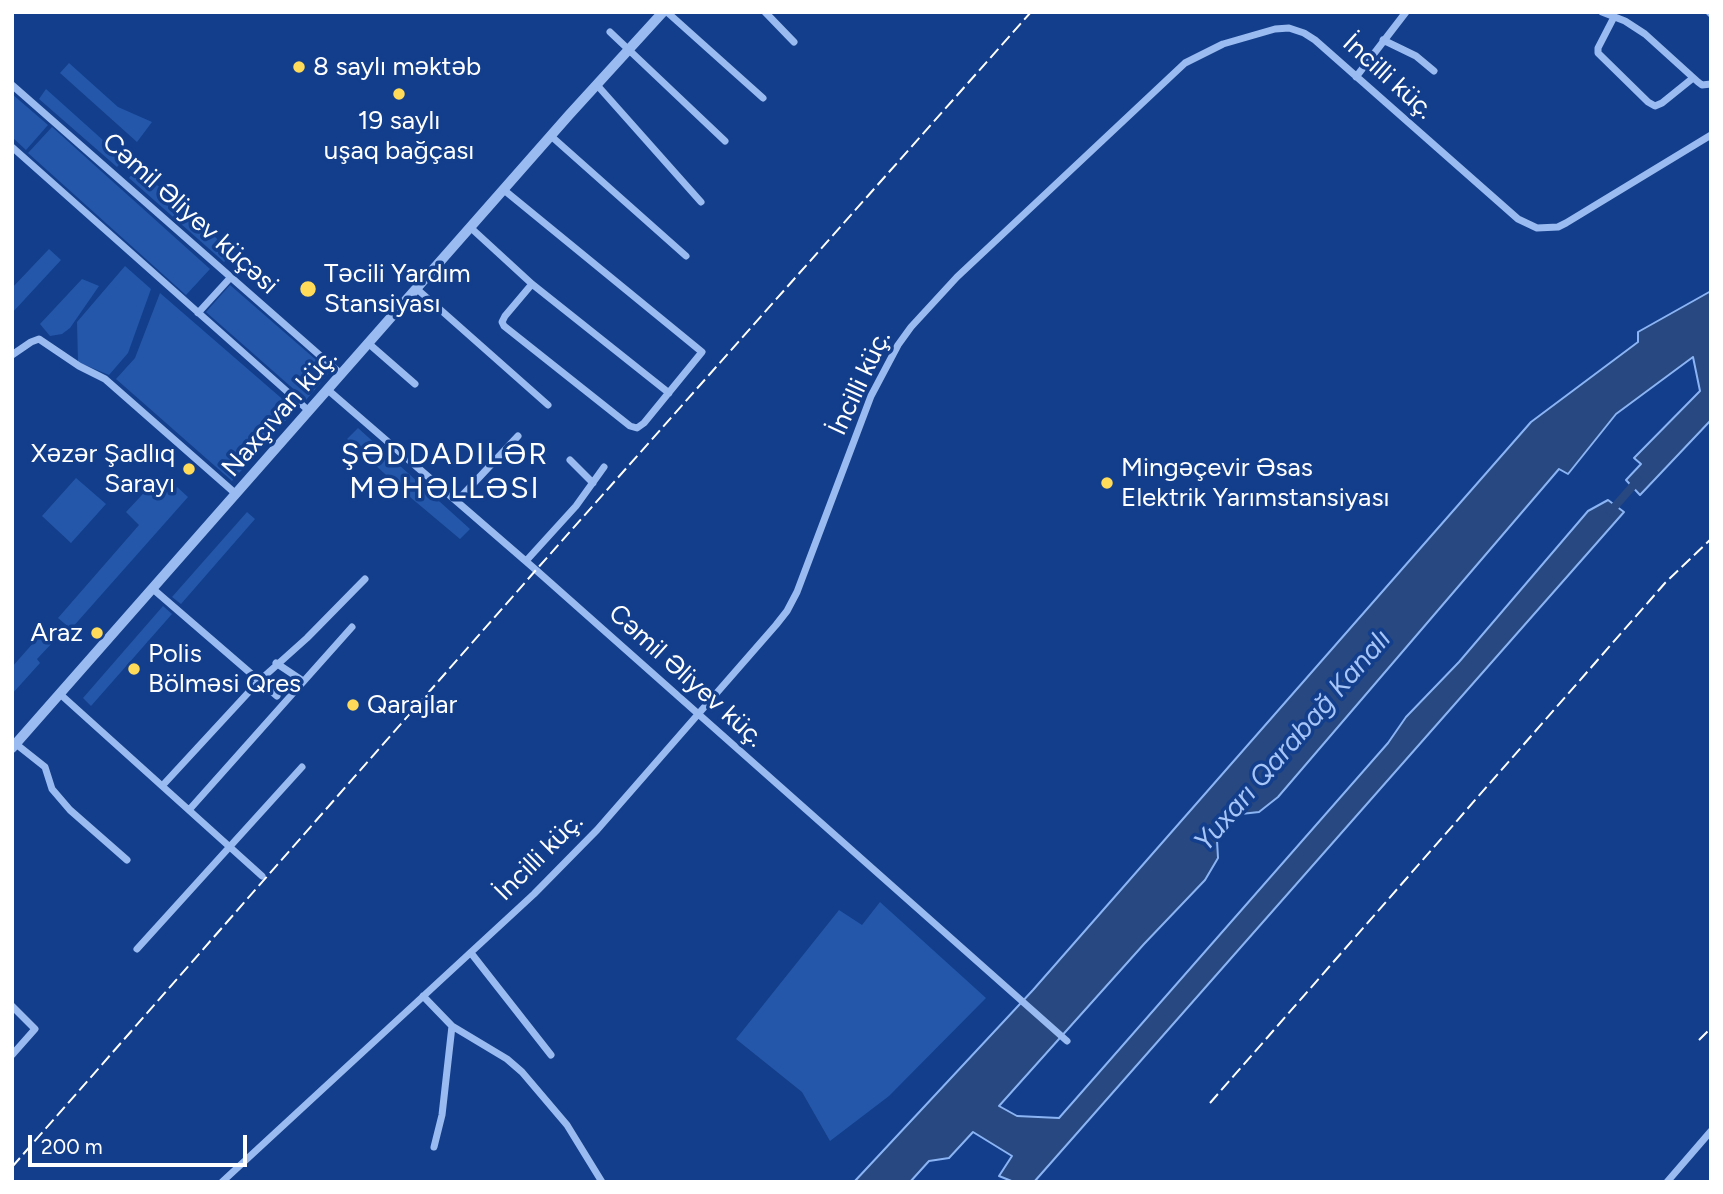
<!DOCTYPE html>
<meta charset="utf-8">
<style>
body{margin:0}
#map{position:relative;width:1723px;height:1194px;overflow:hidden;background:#133e8b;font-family:Figtree,sans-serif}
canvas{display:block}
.frame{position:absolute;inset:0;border:14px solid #fff;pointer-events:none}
.scale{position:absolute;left:28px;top:1135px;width:219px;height:32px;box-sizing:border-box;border:4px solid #fff;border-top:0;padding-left:9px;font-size:21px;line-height:24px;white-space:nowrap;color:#fff;-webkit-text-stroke:5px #133e8b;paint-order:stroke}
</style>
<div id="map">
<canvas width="1723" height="1194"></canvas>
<div class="frame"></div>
<div class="scale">200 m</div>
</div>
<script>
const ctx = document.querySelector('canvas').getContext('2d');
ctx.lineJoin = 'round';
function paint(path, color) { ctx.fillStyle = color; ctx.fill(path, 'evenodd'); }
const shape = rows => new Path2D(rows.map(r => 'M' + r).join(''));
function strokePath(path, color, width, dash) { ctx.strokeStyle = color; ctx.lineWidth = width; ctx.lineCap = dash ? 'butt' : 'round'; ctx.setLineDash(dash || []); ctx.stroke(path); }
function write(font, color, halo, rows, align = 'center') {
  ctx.font = font + ' Figtree,sans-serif'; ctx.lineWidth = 7; ctx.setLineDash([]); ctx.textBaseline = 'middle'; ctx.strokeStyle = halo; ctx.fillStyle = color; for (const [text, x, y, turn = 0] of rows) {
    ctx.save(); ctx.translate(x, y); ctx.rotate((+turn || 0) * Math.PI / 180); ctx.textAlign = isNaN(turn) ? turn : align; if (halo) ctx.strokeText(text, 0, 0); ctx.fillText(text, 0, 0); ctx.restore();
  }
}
const green = shape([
 [69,63,118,107,152,122,137,142,60,73],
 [46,89,124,159,117,167,39,99],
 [12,94,48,125,26,150,12,137],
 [52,127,210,269,186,295,28,153],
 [137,167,225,246,228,258,224,262,129,178],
 [49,249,61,260,12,313,12,288],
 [125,266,151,289,128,353,109,375,78,362,77,322],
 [82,279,99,286,70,328,62,334,50,336,40,324],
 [230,285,330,372,306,400,206,312],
 [160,293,295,410,232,481,116,379,135,358],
 [358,428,470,529,460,539,410,497,347,439],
 [76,478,106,504,71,543,42,516],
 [155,481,170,494,177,487,188,497,71,629,58,618,139,525,126,512],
 [247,512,255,519,181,604,172,597],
 [163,606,172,614,91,706,83,698],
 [42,633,53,642,37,659,40,663,12,694,12,667],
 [880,902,986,998,889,1096,830,1141,802,1092,736,1039,839,910,862,925]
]);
const water = shape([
 [1711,291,1711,420,1640,495,1626,480,1641,464,1634,458,1700,391,1693,357,1616,414,1568,474,1559,469,1278,797,1259,812,1241,814,1217,840,1218,858,1205,880,1144,944,999,1106,1017,1116,1059,1118,1388,743,1406,717,1459,662,1588,511,1608,500,1624,512,1034,1182,1014,1182,999,1176,1012,1156,973,1132,949,1158,929,1161,910,1182,854,1182,1033,990,1531,422,1638,342,1638,332,1711,291]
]);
const canal = shape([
 [1610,512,1638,480]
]);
const minor = shape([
 [667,12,763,98],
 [765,12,794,42],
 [1602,12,1625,21,1645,34,1698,82,1702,85,1711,84],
 [1709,12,1711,14],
 [1614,17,1598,48,1598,53,1648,102,1655,106,1662,103,1693,78],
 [610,32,725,141],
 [1383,40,1416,56,1434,71],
 [1356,77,1406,12],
 [12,85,341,374],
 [597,85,701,202],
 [551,136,686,256],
 [12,147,309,411],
 [504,190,702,352,644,423,637,428,630,426,504,326,502,322,505,316,532,284],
 [471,228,532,284,669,393],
 [417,289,548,405],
 [198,313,230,278],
 [368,343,415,384],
 [12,355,31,342,39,339,79,366,105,379,236,494],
 [328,390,536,570,1067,1041],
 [570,460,593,483],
 [457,501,518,436],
 [526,561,576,506,604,467],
 [153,589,277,696],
 [276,663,303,681],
 [60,694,262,876],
 [16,744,45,767,52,789,70,810,127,860],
 [163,785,259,681,307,638,365,579],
 [189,810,352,627],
 [137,949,302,767],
 [471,953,551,1055],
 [423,996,452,1026,507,1059,522,1072,567,1125,602,1182],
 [12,1006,35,1029,12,1055],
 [434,1147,442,1115,452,1026],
 [222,1182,534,894,597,830,776,625,787,611,797,592,871,396,898,345,911,327,957,277,1185,63,1223,44,1275,29,1289,28,1304,33,1315,40,1518,219,1537,228,1558,227,1566,223,1711,135],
 [1667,1182,1711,1131]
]);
const tertiary = shape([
 [12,748,569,115,663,12]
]);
const rail = shape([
 [1699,1040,1711,1028],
 [1210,1103,1665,583,1711,539],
 [12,1167,536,570,1031,12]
]);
const markers = [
 [299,67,7,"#ffdb59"],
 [399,94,7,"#ffdb59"],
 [308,289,9,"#ffdb59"],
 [189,469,7,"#ffdb59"],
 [1107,483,7,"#ffdb59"],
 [97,633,7,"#ffdb59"],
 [134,669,7,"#ffdb59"],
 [353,705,7,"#ffdb59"]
];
const poiNames = [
 ["8 saylı məktəb",313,67],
 ["19 saylı",399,121,"center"],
 ["uşaq bağçası",399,151,"center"],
 ["Təcili Yardım",324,274],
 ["Stansiyası",324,304],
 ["Xəzər Şadlıq",175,454,"right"],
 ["Sarayı",175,484,"right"],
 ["Mingəçevir Əsas",1121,468],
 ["Elektrik Yarımstansiyası",1121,498],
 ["Araz",83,633,"right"],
 ["Polis",148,654],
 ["Bölməsi Qres",148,684],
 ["Qarajlar",367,705]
];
const streetNames = [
 ["İncilli küç.",1388,77,42],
 ["Cəmil Əliyev küçəsi",190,214,42],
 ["İncilli küç.",860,383,-65],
 ["Naxçıvan küç.",280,413,-49],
 ["Cəmil Əliyev küç.",686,676,42],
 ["İncilli küç.",539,857,-45]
];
const waterNames = [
 ["Yuxarı Qarabağ Kanalı",1293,741,-49]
];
const quarterNames = [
 ["ŞƏDDADILƏR",445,455],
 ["MƏHƏLLƏSI",445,489]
];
paint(green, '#2457aa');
paint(water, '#274881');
strokePath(water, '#8bb4f4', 2);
strokePath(canal, '#274881', 8);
strokePath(minor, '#9abbf1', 7);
strokePath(tertiary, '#9abbf1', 10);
strokePath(rail, '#fff', 2, [12, 5]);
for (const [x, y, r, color] of markers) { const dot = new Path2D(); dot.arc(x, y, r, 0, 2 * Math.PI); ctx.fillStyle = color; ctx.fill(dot); strokePath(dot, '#133e8b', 2.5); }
write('26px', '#fff', '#133e8b', poiNames, 'left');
write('26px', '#fff', '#133e8b', streetNames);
write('italic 28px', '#a6c5f8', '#133e8b', waterNames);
ctx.letterSpacing = '2px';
write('30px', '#fff', '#133e8b', quarterNames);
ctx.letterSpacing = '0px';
</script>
